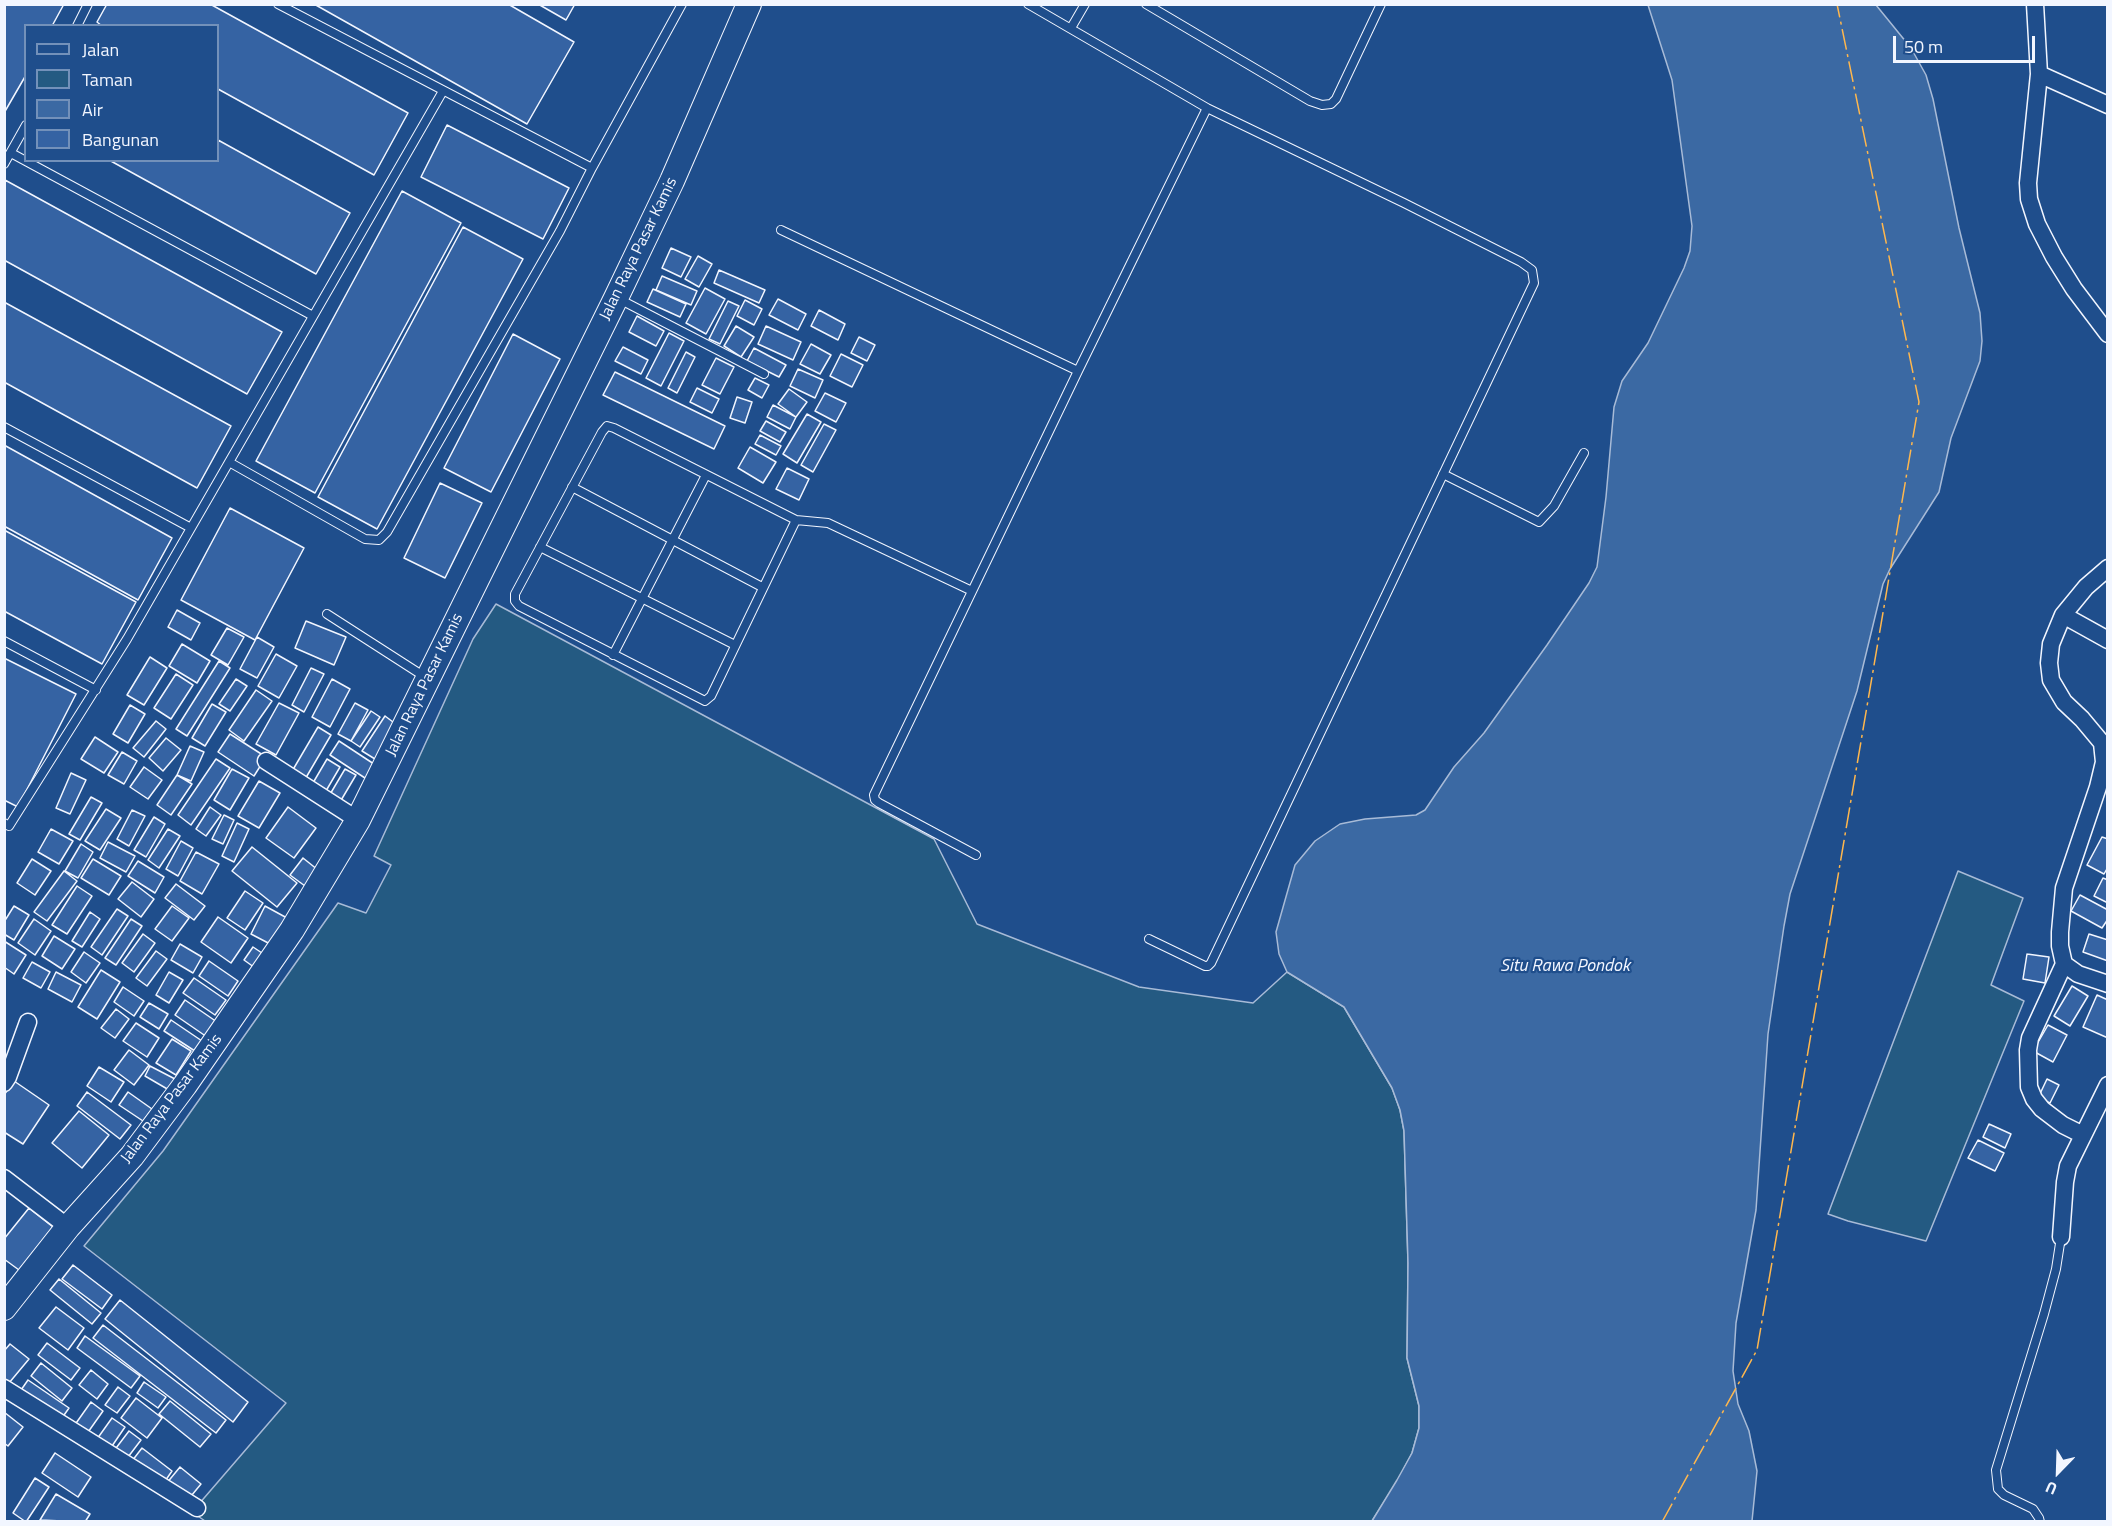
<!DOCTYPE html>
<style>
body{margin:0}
#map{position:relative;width:2112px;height:1526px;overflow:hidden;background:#1f4e8c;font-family:"Titillium Web",sans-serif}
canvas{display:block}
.frame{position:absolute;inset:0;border:6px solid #f2f6ff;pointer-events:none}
.legend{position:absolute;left:24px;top:24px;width:195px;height:138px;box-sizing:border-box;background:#1f4e8c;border:2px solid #7391ba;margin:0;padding:8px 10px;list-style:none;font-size:18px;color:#f2f6ff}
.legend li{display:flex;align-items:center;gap:12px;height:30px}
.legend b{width:30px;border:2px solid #7391ba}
.north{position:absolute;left:2028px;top:1442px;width:60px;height:60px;-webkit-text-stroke:4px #1f4e8c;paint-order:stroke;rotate:203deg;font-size:16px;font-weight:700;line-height:24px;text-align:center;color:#f2f6ff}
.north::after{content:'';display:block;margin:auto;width:21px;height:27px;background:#f2f6ff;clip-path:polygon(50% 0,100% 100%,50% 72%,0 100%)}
.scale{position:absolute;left:1893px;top:36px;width:142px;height:27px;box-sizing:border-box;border:3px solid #f2f6ff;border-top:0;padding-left:8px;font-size:18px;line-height:21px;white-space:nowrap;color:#f2f6ff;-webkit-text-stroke:4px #1f4e8c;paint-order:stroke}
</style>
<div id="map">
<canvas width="2112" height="1526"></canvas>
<div class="frame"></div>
<ul class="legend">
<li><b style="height:8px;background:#1f4e8c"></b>Jalan</li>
<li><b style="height:16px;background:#245a82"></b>Taman</li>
<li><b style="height:16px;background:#3b69a3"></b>Air</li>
<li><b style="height:16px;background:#3563a3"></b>Bangunan</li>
</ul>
<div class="north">U</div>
<div class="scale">50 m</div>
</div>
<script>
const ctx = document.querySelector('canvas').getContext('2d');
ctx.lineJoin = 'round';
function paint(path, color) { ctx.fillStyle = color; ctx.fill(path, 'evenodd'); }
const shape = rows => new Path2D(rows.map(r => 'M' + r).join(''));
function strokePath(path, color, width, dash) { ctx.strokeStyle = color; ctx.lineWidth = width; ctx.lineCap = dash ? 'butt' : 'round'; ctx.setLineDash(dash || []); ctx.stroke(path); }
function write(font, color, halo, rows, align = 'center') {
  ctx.font = font + ' "Titillium Web",sans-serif'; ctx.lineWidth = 4.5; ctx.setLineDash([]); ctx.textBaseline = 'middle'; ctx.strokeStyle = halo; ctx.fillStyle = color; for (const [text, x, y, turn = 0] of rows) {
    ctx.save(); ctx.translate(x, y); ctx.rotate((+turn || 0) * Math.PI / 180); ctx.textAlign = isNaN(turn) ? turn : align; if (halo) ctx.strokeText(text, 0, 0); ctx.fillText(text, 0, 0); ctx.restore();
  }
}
const green = shape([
 [496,604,934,839,977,924,1139,987,1253,1003,1287,972,1344,1007,1392,1088,1400,1110,1404,1131,1408,1263,1407,1358,1419,1406,1419,1428,1412,1453,1398,1480,1372,1521,205,1521,192,1512,286,1403,84,1246,163,1151,338,903,366,913,391,865,374,856,473,639,496,604],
 [1958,871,2023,898,1991,985,2024,1001,1926,1241,1848,1221,1828,1214,1958,871]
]);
const water = shape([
 [1648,5,1876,5,1911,48,1926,75,1933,99,1959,228,1980,313,1982,341,1980,361,1951,438,1939,492,1890,569,1883,584,1857,691,1790,894,1784,926,1768,1034,1756,1210,1736,1323,1733,1371,1738,1404,1749,1431,1757,1471,1752,1521,1372,1521,1397,1480,1412,1453,1419,1428,1419,1406,1407,1358,1408,1263,1404,1131,1400,1110,1392,1088,1344,1007,1287,972,1279,954,1276,932,1295,865,1315,841,1340,824,1365,819,1416,815,1425,810,1454,767,1484,733,1547,645,1589,583,1597,567,1606,497,1614,407,1622,381,1648,343,1684,268,1690,251,1692,226,1672,80,1648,5]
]);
const building = shape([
 [4,4,64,4,52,26,26,26,26,75,4,113,4,4],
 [107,4,210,4,408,113,374,175,218,89,218,26,102,26,97,22,107,4],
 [314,4,508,4,574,42,527,124,314,4],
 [538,4,575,4,566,20,538,4],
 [447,125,569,188,543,239,421,177,447,125],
 [218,140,350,213,316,274,109,160,218,160,218,140],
 [5,180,282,332,247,394,4,260,5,180],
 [402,191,461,223,315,493,256,461,402,191],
 [463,227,523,259,377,529,318,497,463,227],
 [671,248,691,257,681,277,662,268,671,248],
 [698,256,712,264,699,287,685,279,698,256],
 [719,270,765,290,759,303,714,283,719,270],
 [662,276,697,291,691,305,656,290,662,276],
 [705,288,725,299,706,334,686,323,705,288],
 [653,289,686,304,680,317,647,302,653,289],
 [778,299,806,314,798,330,769,315,778,299],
 [745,300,762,309,754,325,737,316,745,300],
 [728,301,739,306,720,344,709,339,728,301],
 [4,302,231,426,197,488,4,382,4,302],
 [819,310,845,324,838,340,811,326,819,310],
 [637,316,664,331,656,346,629,332,637,316],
 [736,326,754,337,741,357,724,346,736,326],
 [766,326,801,342,793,360,758,344,766,326],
 [669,333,684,341,661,386,646,378,669,333],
 [513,334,560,359,491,492,444,468,513,334],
 [859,337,875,345,867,361,851,353,859,337],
 [811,344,831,355,820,374,800,364,811,344],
 [623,347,648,360,641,374,615,361,623,347],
 [754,348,786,365,779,377,747,361,754,348],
 [686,352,695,357,677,393,668,388,686,352],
 [841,354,863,365,852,387,830,376,841,354],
 [716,358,734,367,720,394,702,385,716,358],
 [798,369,823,380,815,398,790,386,798,369],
 [615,372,725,426,714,449,603,395,615,372],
 [755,378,769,385,762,398,748,390,755,378],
 [697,388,719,399,712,413,690,402,697,388],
 [789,389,807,402,796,417,778,404,789,389],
 [825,393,846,403,836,422,815,411,825,393],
 [737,397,752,402,745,423,730,418,737,397],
 [773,405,796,417,790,429,767,417,773,405],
 [807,414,821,422,797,463,783,454,807,414],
 [766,421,786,432,780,442,760,431,766,421],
 [824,424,836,430,813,472,801,465,824,424],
 [760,435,781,446,776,455,755,444,760,435],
 [4,445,172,538,138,600,4,526,4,445],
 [750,447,776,462,763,483,738,468,750,447],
 [787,468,809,479,799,500,776,489,787,468],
 [440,483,482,503,445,578,404,558,440,483],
 [230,508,304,548,255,640,181,600,230,508],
 [4,530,136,602,102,664,4,611,4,530],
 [177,610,200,623,191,640,168,627,177,610],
 [306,621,346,637,334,665,295,648,306,621],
 [227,628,244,637,228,665,211,655,227,628],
 [257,637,274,647,257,678,240,669,257,637],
 [182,644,210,661,197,683,169,666,182,644],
 [276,654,297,666,279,698,258,686,276,654],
 [150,657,167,668,144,705,127,695,150,657],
 [4,658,76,694,18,807,4,800,4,658],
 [219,661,230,668,187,736,176,729,219,661],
 [311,668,324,674,304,712,292,705,311,668],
 [176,674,193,685,171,719,154,708,176,674],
 [236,679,247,686,230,711,219,704,236,679],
 [332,679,350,689,330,727,312,717,332,679],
 [256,690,272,701,244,741,229,730,256,690],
 [279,703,299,713,276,755,256,744,279,703],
 [355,703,368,710,351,741,338,734,355,703],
 [212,704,226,712,205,746,192,738,212,704],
 [130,705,145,714,128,743,113,734,130,705],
 [371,711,380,717,360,747,351,741,371,711],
 [385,716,397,725,375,759,362,751,385,716],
 [156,721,166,729,144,757,133,748,156,721],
 [318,727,331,735,304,781,291,773,318,727],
 [230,734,266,757,254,776,218,752,230,734],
 [95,737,118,752,104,773,81,759,95,737],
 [166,738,181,750,163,771,149,758,166,738],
 [339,741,377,766,368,780,330,755,339,741],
 [190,746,204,752,191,781,177,775,190,746],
 [122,752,137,761,124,784,108,775,122,752],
 [216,759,230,768,191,825,178,815,216,759],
 [327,759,340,767,323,796,310,788,327,759],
 [144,767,162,780,148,799,130,787,144,767],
 [232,769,249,778,230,810,214,800,232,769],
 [345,769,356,775,340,802,329,796,345,769],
 [71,773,86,780,70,814,56,808,71,773],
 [177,775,192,784,171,815,157,805,177,775],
 [259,781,280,793,259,828,238,816,259,781],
 [91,797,102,803,80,840,69,834,91,797],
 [210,807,221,815,206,836,196,829,210,807],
 [288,807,316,828,294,858,266,838,288,807],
 [106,809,121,818,100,850,85,841,106,809],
 [132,810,145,816,129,846,117,839,132,810],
 [224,815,234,820,223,844,212,839,224,815],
 [154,817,165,824,146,857,134,850,154,817],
 [237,823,249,829,234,862,222,856,237,823],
 [51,829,73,841,59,864,38,852,51,829],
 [168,829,180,836,159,868,148,860,168,829],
 [2102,837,2108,839,2108,867,2104,874,2087,865,2102,837],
 [181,841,193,848,178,876,166,869,181,841],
 [108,842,135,856,126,872,100,858,108,842],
 [81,844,93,852,78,878,65,871,81,844],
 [252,847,297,883,277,907,232,871,252,847],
 [196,852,219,864,202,894,180,881,196,852],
 [303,858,318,870,305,886,290,875,303,858],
 [32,859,51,871,35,895,17,883,32,859],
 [93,859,121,876,109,895,81,878,93,859],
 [138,861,164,877,155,893,128,876,138,861],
 [64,871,77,881,47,921,34,912,64,871],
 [2103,878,2108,880,2108,903,2094,896,2103,878],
 [132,882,154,899,141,917,118,899,132,882],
 [176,884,205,906,194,920,165,898,176,884],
 [77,886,92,896,67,934,52,925,77,886],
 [245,891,263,903,245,930,227,918,245,891],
 [2080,895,2108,910,2108,919,2102,928,2071,911,2080,895],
 [14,906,29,915,14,940,4,934,4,922,14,906],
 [172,906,189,918,172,941,155,929,172,906],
 [265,906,287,918,272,945,251,934,265,906],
 [117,909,128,916,102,955,91,947,117,909],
 [90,912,100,919,82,947,72,941,90,912],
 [218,917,248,938,231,963,201,942,218,917],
 [34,919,51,931,35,955,18,943,34,919],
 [131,919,142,926,116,965,105,958,131,919],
 [143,934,155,943,134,972,122,963,143,934],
 [2089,934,2108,940,2108,961,2083,952,2089,934],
 [54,936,75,949,62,969,42,956,54,936],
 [4,941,26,955,14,974,4,967,4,941],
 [180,944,202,957,193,973,171,960,180,944],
 [253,947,268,957,258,970,244,960,253,947],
 [156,951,167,959,147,986,136,978,156,951],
 [84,952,100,963,86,983,71,972,84,952],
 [2027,954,2049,957,2045,983,2023,979,2027,954],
 [209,961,238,981,228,996,199,976,209,961],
 [32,962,50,972,41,988,23,978,32,962],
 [101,970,120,982,97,1019,78,1007,101,970],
 [56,972,81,985,72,1002,48,989,56,972],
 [169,972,183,980,169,1003,156,995,169,972],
 [194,978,226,1000,215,1015,183,993,194,978],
 [2072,986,2088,996,2070,1026,2054,1016,2072,986],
 [123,987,144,1001,134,1016,114,1002,123,987],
 [2097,995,2108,1000,2108,1038,2083,1027,2097,995],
 [185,1000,217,1022,207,1037,175,1015,185,1000],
 [149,1003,168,1014,159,1029,140,1017,149,1003],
 [116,1009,129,1019,115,1038,101,1028,116,1009],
 [171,1020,205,1043,198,1053,164,1031,171,1020],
 [136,1023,159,1038,147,1057,123,1041,136,1023],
 [2048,1025,2067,1035,2053,1062,2033,1051,2048,1025],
 [172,1039,191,1051,176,1075,156,1063,172,1039],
 [129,1050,149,1065,134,1085,114,1070,129,1050],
 [150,1066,175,1079,169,1090,145,1076,150,1066],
 [99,1067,124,1082,111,1102,87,1086,99,1067],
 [2047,1079,2059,1085,2050,1103,2038,1098,2047,1079],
 [14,1081,49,1105,23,1144,4,1132,4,1095,14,1081],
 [87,1092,131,1125,120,1139,77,1106,87,1092],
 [128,1092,152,1109,143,1121,119,1105,128,1092],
 [79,1111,109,1135,82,1168,52,1143,79,1111],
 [1989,1124,2011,1134,2005,1148,1983,1137,1989,1124],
 [1978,1140,2004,1153,1995,1171,1968,1158,1978,1140],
 [29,1208,53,1227,19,1270,4,1259,4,1239,29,1208],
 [73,1265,112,1295,102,1309,62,1279,73,1265],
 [59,1279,101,1313,92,1324,50,1290,59,1279],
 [120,1300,248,1402,233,1422,105,1319,120,1300],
 [56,1307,84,1328,68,1350,39,1328,56,1307],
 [103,1325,226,1420,216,1433,93,1338,103,1325],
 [85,1336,140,1376,131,1388,77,1348,85,1336],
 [47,1343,80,1368,71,1380,38,1355,47,1343],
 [10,1344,29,1359,9,1383,4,1379,4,1351,10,1344],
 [41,1363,72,1388,62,1401,31,1376,41,1363],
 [91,1370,108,1384,97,1399,79,1385,91,1370],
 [28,1380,69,1408,62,1418,21,1390,28,1380],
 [144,1382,166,1397,158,1408,137,1393,144,1382],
 [118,1387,130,1396,117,1413,105,1405,118,1387],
 [136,1398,162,1418,147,1438,121,1418,136,1398],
 [170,1401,211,1434,200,1447,159,1414,170,1401],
 [91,1402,103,1411,86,1435,74,1426,91,1402],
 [4,1412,23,1427,8,1446,4,1443,4,1412],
 [112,1418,125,1427,110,1449,97,1439,112,1418],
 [129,1431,141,1440,125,1461,113,1452,129,1431],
 [142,1448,172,1471,163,1484,132,1461,142,1448],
 [55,1453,91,1477,78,1497,42,1473,55,1453],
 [180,1467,201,1484,187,1501,166,1484,180,1467],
 [35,1478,49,1487,26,1522,13,1513,35,1478],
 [56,1494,90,1514,85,1522,40,1520,56,1494]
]);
const lane = shape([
 [278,4,592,168],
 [1028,4,1207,108,1404,203,1521,262,1532,270,1534,283,1211,963,1208,966,1205,966,1149,939],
 [1146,4,1310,101,1322,105,1331,104,1336,99,1381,4],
 [77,26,88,4],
 [1071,28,1085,4],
 [11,153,313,316],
 [4,164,26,125],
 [781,230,1078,371],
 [619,299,764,374],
 [4,427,191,528],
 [229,462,365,539,379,540,387,532,560,231,592,168,682,4],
 [1443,474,1539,522,1554,506,1584,453],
 [572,487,762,587],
 [796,520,711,696,705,701,519,606,515,601,515,594,602,432,607,426,614,428,796,520,828,523,972,591],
 [540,547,735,645],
 [327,614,425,677],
 [4,641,96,690],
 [613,655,706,475],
 [4,823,9,826,127,639,443,91],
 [976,855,879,803,875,800,874,795,1078,371,1207,108],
 [2040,1522,2039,1518,2033,1509,2004,1495,1998,1489,1996,1470,2044,1314,2056,1269,2061,1237]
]);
const street = shape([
 [2035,4,2039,74,2028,183,2029,199,2037,224,2054,257,2074,289,2108,334],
 [2039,74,2108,105],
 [2063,615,2108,640],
 [266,761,358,820],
 [2064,964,2078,974,2108,984],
 [4,1083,8,1077,28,1022],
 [2083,1135,2063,1125,2042,1109,2034,1099,2029,1087,2028,1050,2030,1038,2064,964,2060,946,2060,932,2064,888,2098,787,2104,762,2102,743,2082,719,2064,702,2051,680,2049,663,2051,644,2063,615,2086,587,2108,568],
 [4,1178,68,1227],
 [2061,1237,2065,1182,2068,1166,2108,1085],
 [4,1388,197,1508]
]);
const secondary = shape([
 [4,1308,68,1227,132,1156,185,1085,292,930,358,820,616,298,672,181,749,4]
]);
const power = shape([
 [1662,1522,1757,1350,1919,402,1837,4]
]);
const streetNames = [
 ["Jalan Raya Pasar Kamis",639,249,-64],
 ["Jalan Raya Pasar Kamis",425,685,-64],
 ["Jalan Raya Pasar Kamis",172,1099,-53]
];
const waterNames = [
 ["Situ Rawa Pondok",1565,967]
];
paint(green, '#245a82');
strokePath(green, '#a8bbd7', 1.5);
paint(water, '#3b69a3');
strokePath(water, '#a8bbd7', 1.5);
paint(building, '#3563a3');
strokePath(building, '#f2f6ff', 1.5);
strokePath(lane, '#f2f6ff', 10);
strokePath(street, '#f2f6ff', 19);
strokePath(secondary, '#f2f6ff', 26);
strokePath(lane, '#1f4e8c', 8);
strokePath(street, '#1f4e8c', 16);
strokePath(secondary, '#1f4e8c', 24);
strokePath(power, '#ffb74d', 1.5, [21, 4.5, 3, 4.5]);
write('16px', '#f2f6ff', '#1f4e8c', streetNames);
write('italic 18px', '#f2f6ff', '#1f4e8c', waterNames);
</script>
